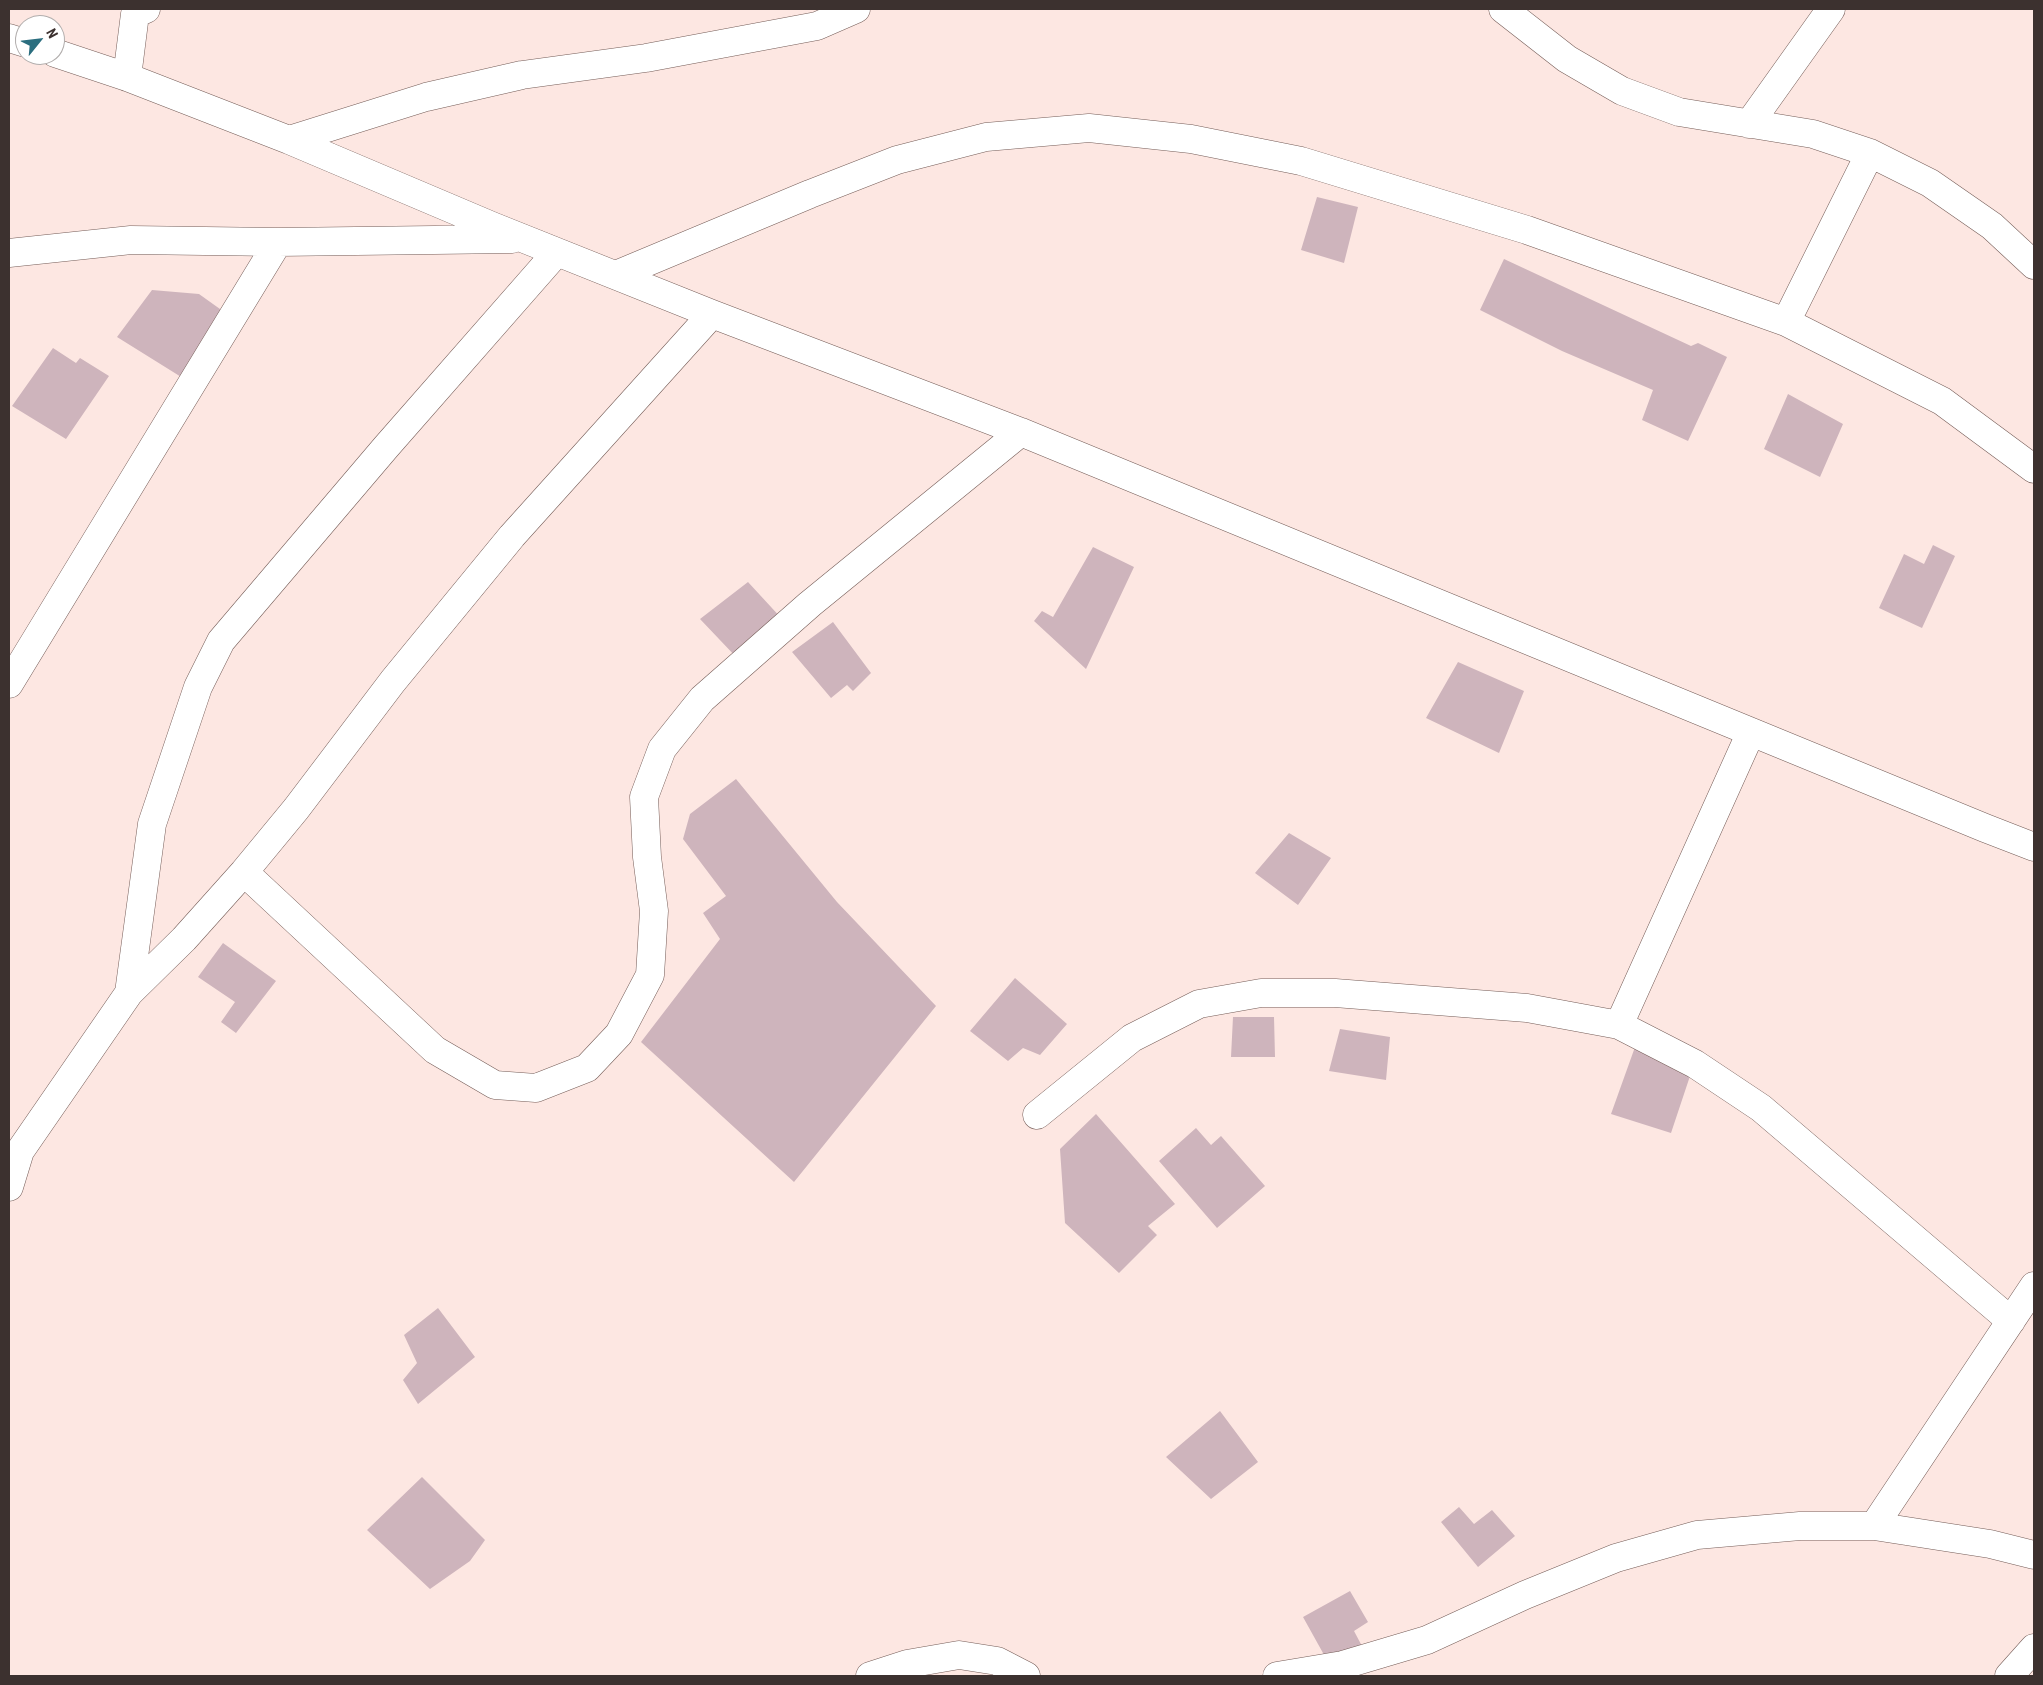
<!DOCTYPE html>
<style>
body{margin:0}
#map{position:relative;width:2043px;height:1685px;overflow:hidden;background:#fde7e2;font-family:"Roboto Condensed",sans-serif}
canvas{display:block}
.frame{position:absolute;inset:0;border:10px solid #3c312f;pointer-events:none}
.north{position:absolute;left:15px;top:15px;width:50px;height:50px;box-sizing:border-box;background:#fff;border:1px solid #b1adac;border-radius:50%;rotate:61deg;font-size:14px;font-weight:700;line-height:20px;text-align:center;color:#3c312f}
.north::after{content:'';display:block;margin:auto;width:18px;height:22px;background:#2b6e7f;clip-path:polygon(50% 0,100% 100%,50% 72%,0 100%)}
</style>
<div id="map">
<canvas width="2043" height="1685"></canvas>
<div class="frame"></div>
<div class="north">N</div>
</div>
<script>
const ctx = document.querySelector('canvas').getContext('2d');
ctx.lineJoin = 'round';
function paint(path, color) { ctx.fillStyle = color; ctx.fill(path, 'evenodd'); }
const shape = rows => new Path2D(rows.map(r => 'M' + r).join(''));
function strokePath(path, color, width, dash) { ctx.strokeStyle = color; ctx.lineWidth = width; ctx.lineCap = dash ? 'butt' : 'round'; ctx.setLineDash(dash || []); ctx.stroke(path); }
const building = shape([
 [1317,197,1358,207,1344,263,1301,250],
 [1504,259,1691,346,1698,343,1727,357,1688,441,1642,420,1653,390,1562,351,1480,310],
 [152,290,199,294,227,314,186,380,117,337],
 [53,348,76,363,80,358,109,376,66,439,12,406],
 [1788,394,1843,424,1820,477,1764,449],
 [1933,545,1955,556,1922,628,1879,608,1904,554,1924,564],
 [1093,547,1134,567,1086,669,1034,621,1042,611,1053,617],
 [748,582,783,620,738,659,700,619],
 [833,622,871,673,853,691,847,685,831,698,792,652],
 [1458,662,1524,691,1499,753,1426,718],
 [736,779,837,902,936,1006,794,1182,641,1042,720,939,703,913,726,896,683,839,690,814],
 [1289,833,1331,858,1298,905,1255,873],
 [223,943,276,981,236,1033,221,1022,235,1002,198,977],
 [1015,978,1067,1024,1040,1055,1023,1048,1008,1061,970,1031],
 [1233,1017,1274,1017,1275,1057,1231,1057],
 [1340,1029,1390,1037,1386,1080,1329,1071],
 [1635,1047,1692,1070,1671,1133,1611,1114],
 [1096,1114,1175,1204,1148,1226,1157,1235,1119,1273,1065,1223,1060,1149],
 [1196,1128,1211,1145,1221,1136,1265,1186,1217,1228,1159,1161],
 [438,1308,475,1357,418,1404,403,1380,417,1363,404,1335],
 [1220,1411,1258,1462,1211,1499,1166,1457],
 [422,1477,485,1540,470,1561,430,1589,367,1530],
 [1459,1507,1474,1524,1492,1510,1515,1536,1478,1567,1441,1522],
 [1350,1591,1368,1622,1354,1631,1363,1648,1328,1662,1303,1617]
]);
const minor = shape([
 [1503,9,1567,59,1622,91,1679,112,1813,134,1870,153,1930,183,1992,226,2034,265],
 [9,38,25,43],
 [55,53,127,77,289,140,492,226,712,314,1021,432,1985,828,2034,847],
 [127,77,135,14,146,9],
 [1749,124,1831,9],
 [289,140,426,97,522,75,646,58,817,26,856,9],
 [9,253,131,240,278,242,512,239],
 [616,275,810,194,897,160,986,137,1089,128,1191,139,1301,161,1527,230,1786,322,1942,401,2034,469],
 [1786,322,1870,153],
 [9,684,278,242],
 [1751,732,1619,1025,1695,1064,1761,1108,2011,1321],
 [244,872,435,1050,495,1085,536,1088,587,1068,619,1034,650,975,654,911,647,857,644,797,662,749,702,699,810,604,1021,432],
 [129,993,152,824,198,687,221,641,386,447,557,252],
 [1037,1115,1132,1038,1199,1004,1261,993,1335,993,1527,1008,1619,1025],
 [9,1187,20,1151,129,993,184,939,244,872,296,809,393,681,512,536,712,314],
 [1874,1526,2034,1286],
 [870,1676,907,1664,959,1655,997,1661,1026,1676],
 [1277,1676,1343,1665,1427,1640,1525,1595,1616,1558,1697,1535,1800,1526,1874,1526,1990,1544,2034,1555],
 [2009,1676,2034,1648]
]);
paint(building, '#ceb4bc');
strokePath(minor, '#755d58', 29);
strokePath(minor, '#fff', 28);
</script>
